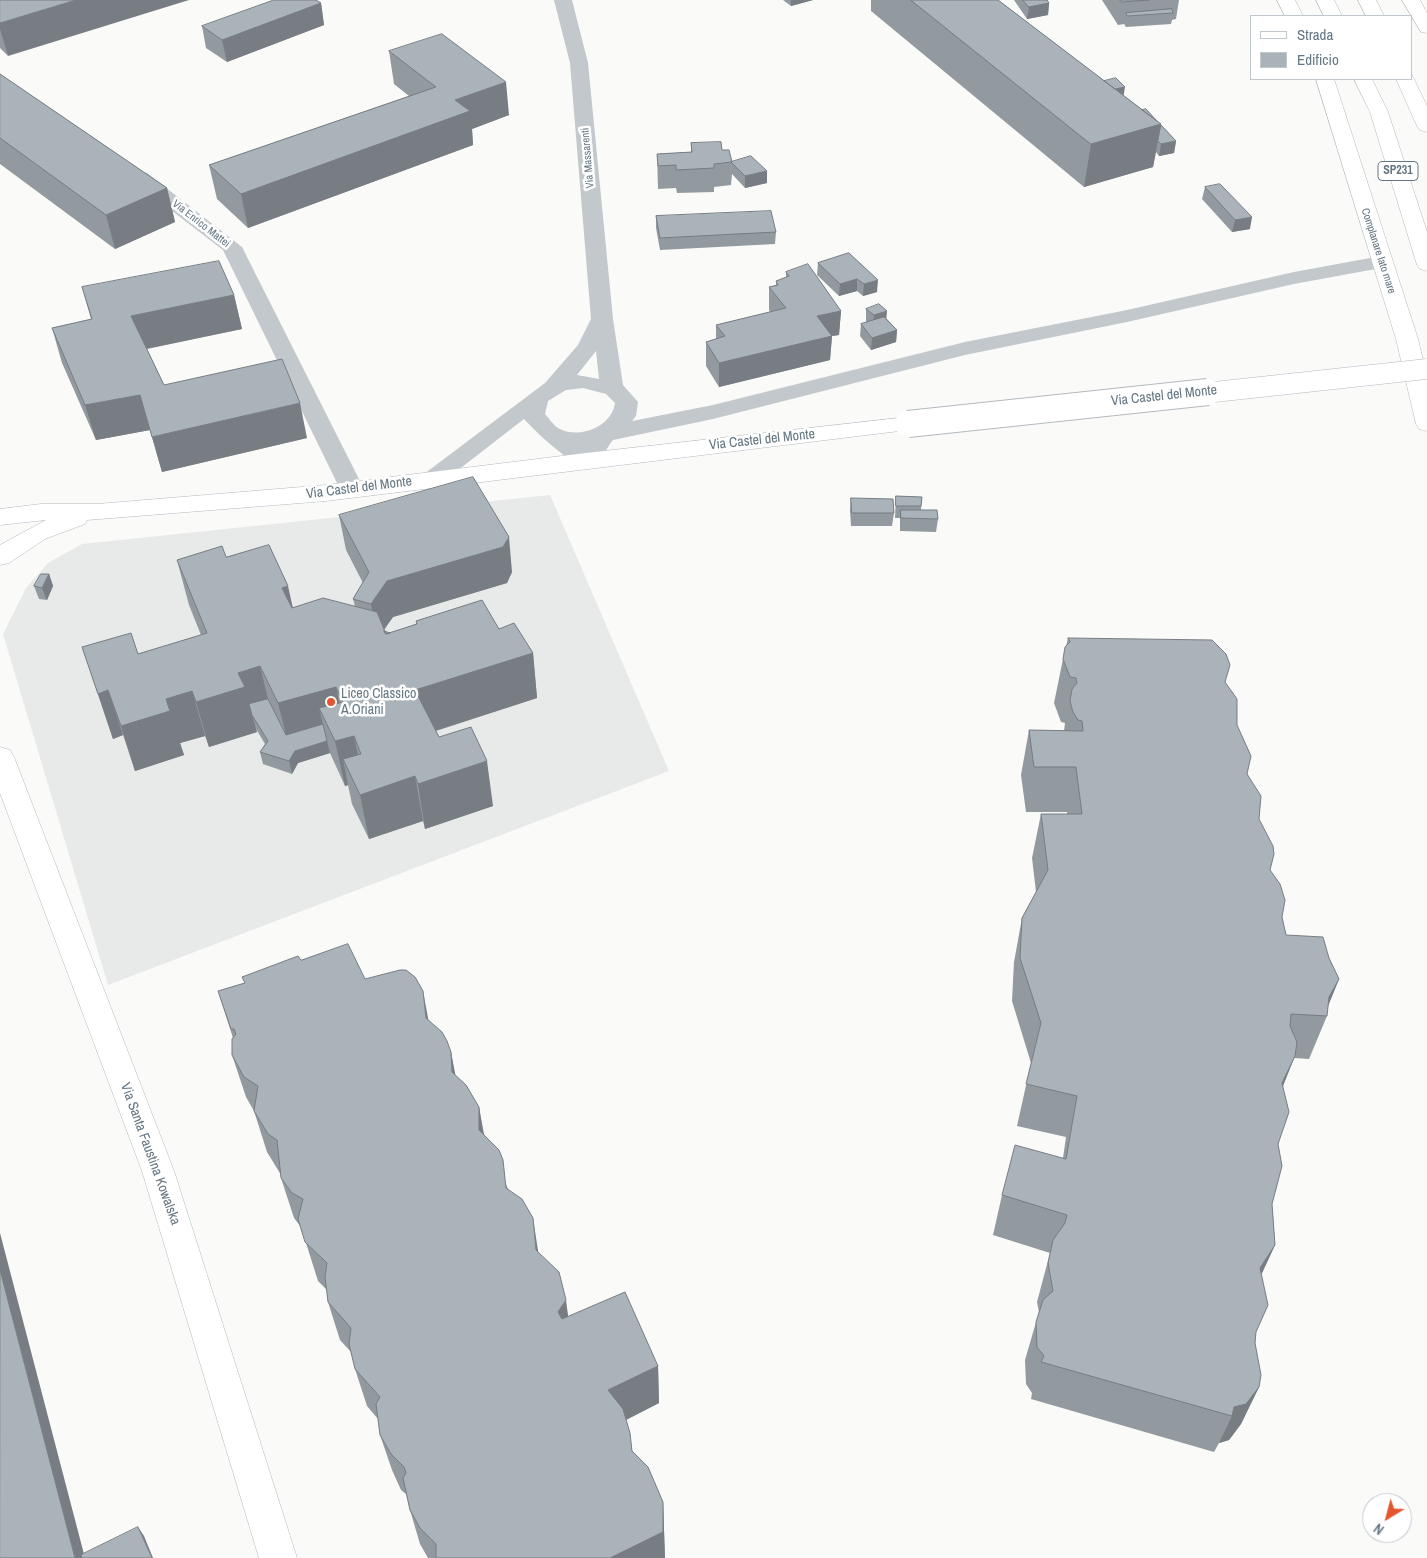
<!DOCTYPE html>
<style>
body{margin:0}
#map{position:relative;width:1427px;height:1558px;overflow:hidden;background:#fafaf8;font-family:"Archivo Narrow",sans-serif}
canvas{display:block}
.legend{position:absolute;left:1250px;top:15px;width:162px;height:65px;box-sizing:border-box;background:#fff;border:1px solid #c1c8cd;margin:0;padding:6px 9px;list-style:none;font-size:15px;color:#657683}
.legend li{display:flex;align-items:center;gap:10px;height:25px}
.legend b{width:25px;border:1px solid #c1c8cd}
.north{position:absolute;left:1362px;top:1493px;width:50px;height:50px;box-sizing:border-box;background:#fff;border:1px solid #c1c8cd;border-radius:50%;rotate:217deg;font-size:14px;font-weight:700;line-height:20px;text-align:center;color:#657683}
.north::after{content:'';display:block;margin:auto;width:18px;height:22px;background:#e4572e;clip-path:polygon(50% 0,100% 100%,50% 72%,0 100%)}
</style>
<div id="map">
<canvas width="1427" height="1558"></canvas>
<ul class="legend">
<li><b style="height:6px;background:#fff"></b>Strada</li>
<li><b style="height:14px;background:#aab3b9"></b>Edificio</li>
</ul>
<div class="north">N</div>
</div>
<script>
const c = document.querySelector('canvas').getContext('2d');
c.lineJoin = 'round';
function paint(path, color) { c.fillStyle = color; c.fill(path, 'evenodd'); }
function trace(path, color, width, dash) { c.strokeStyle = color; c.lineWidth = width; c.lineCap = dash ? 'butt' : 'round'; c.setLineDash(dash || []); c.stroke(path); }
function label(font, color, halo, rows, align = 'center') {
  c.font = font + ' "Archivo Narrow",sans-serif'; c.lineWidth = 5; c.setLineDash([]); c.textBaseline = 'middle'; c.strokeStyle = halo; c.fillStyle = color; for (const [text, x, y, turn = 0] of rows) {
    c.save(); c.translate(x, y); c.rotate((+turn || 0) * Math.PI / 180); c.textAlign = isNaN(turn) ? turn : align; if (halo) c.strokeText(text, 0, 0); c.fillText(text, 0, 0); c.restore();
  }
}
paint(new Path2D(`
 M 550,495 L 669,771 L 108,985 L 3,634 L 26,588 L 48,563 L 82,544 Z`), '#e8e9e9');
const secondary = new Path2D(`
 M 1277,0 L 1295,0 L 1303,16 L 1285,16 Z
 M 1402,0 L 1420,0 L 1427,13 L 1427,33 L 1421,32 Z
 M 1316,79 L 1334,79 L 1418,339 L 1427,377 L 1427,431 L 1419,429 L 1416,424 L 1396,339 Z
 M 908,417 L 916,419 L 919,424 L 916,429 L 326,501 L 87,520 L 85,524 L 45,539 L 9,563 L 0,565 L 0,545 L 46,520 L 0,525 L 0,509 L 41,504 L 97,504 L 326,485 L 586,453 Z
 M 0,747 L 10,750 L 14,757 L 174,1171 L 297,1558 L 259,1558 L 142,1171 L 0,793 Z`);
const highway = new Path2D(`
 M 1316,0 L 1334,0 L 1342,16 L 1324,16 Z
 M 1358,0 L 1376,0 L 1384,16 L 1366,16 Z
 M 1412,75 L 1427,106 L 1427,132 L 1420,130 L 1417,126 L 1396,79 L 1411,79 Z
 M 1354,79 L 1372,79 L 1388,112 L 1427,232 L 1427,271 L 1420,269 L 1417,265 L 1370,112 Z`);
trace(secondary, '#b3babf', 1);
trace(highway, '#b4b9bd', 1);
paint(new Path2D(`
 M 554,0 L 572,0 L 588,63 L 613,319 L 623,385 L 638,402 L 636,416 L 632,421 L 713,405 L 965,342 L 1127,310 L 1294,272 L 1381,256 L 1388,258 L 1391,262 L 1388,266 L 1381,268 L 1294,284 L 1127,322 L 965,355 L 713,419 L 613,440 C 607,447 602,459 595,465 C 580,476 534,430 524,419 L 440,484 L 432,487 L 424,484 L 420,479 L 424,474 L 545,383 L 578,345 L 591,319 L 570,63 ZM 596,351 L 599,379 L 577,375 ZM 583,388 L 606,394 L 615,403 C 612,427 578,440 558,428 C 553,425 549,418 545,414 L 548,401 L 566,390 Z
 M 140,171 L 147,173 L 242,247 L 364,489 L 360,494 L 352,497 L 344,494 L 340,489 L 223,250 L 133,181 L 130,177 L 133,173 Z`), '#c3c8cc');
paint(secondary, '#fff');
paint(highway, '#fff');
const secondaryBridgeFar1 = new Path2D(`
 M 1196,394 L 1427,369`);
const secondaryBridge = new Path2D(`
 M 908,424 L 1208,392`);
trace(secondaryBridgeFar1, '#b3babf', 21, []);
trace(secondaryBridge, '#b3babf', 28, []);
trace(secondaryBridgeFar1, '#fff', 20);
trace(secondaryBridge, '#fff', 26);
paint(new Path2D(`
 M 0,0 L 8,56 L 0,48 Z
 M 783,0 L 813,0 L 791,6 Z
 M 871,0 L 998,0 L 1161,124 L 1161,125 L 1176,141 L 1174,153 L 1159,156 L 1156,152 L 1153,167 L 1084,187 L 871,11 Z
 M 1014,0 L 1047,0 L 1049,3 L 1048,15 L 1027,19 Z
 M 1102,0 L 1179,0 L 1176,19 L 1172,20 L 1171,24 L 1126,27 L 1124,24 L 1118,25 Z
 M 321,3 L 324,25 L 227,62 L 206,48 L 202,26 Z
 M 389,51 L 509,115 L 472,129 L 473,145 L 248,228 L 217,199 L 209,165 L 409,96 L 394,84 Z
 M 0,74 L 167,188 L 175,222 L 115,249 L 0,164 Z
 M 691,143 L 722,150 L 731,161 L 767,171 L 767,183 L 745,188 L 732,174 L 731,185 L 714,187 L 714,192 L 677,193 L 676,188 L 658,189 L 657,154 L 691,152 Z
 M 1205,187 L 1250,229 L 1232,232 L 1202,199 Z
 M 656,216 L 776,232 L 775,244 L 660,250 L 656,228 Z
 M 849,253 L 877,292 L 863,296 L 857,291 L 839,296 L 817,275 L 818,263 Z
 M 786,272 L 841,311 L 839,335 L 832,336 L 830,360 L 719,387 L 706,366 L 706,342 L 716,339 L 716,325 L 770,312 L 769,310 L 769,287 L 776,285 L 776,281 L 786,278 Z
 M 82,287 L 234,295 L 242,329 L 147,349 L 164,385 L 307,438 L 162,472 L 150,430 L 96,440 L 62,363 L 52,328 L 91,319 Z
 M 866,309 L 887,319 L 897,330 L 896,342 L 871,350 L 860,336 L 861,324 L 867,322 L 866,321 Z
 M 896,496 L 922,497 L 921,510 L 938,519 L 936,532 L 900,531 L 900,518 L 895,518 Z
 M 851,498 L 894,513 L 892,526 L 851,526 L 850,510 Z
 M 339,515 L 512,572 L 507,583 L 393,617 L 384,630 L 384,631 L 390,633 L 416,624 L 416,621 L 499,629 L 533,653 L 537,698 L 436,731 L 439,737 L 493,806 L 425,829 L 423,821 L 369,839 L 352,804 L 348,785 L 345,786 L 330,753 L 298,763 L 292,774 L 263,764 L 260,752 L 265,744 L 255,727 L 257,732 L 209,747 L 205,736 L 180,743 L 184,755 L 135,771 L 123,735 L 113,739 L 82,647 L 138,654 L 201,635 L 189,605 L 177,560 L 226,557 L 293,608 L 355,606 L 353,599 L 363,583 L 346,550 Z
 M 49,574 L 53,586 L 47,600 L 39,599 L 34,586 Z
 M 1068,638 L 1225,682 L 1237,725 L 1247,774 L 1286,935 L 1329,958 L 1339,979 L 1328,1006 L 1327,1016 L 1309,1059 L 1294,1058 L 1283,1086 L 1272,1204 L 1275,1245 L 1261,1275 L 1256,1332 L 1255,1343 L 1259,1387 L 1241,1424 L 1229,1440 L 1219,1443 L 1214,1452 L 1031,1399 L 1032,1393 L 1026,1384 L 1025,1360 L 1039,1312 L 1037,1302 L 1050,1253 L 993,1235 L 1002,1195 L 1063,1158 L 1066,1137 L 1017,1126 L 1031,1063 L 1012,1001 L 1014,962 L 1022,918 L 1036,892 L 1032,858 L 1041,814 L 1067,814 L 1067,812 L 1026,812 L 1021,775 L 1029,730 L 1064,731 L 1065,723 L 1061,722 L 1054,703 L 1063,659 Z
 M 301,960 L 365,979 L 429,1021 L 451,1052 L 455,1076 L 479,1107 L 484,1134 L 508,1189 L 568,1316 L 658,1366 L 659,1403 L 626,1420 L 632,1451 L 663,1502 L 665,1558 L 428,1558 L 420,1544 L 410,1510 L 406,1494 L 401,1490 L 392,1470 L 380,1435 L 378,1419 L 367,1406 L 355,1369 L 351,1352 L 340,1340 L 328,1302 L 327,1290 L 318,1281 L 301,1227 L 294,1218 L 281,1178 L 281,1175 L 267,1152 L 254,1111 L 246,1097 L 232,1055 L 233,1038 L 218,991 L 244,983 Z`), '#929a9f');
paint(new Path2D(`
 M 76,0 L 189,0 L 8,56 L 0,29 L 0,23 Z
 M 791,0 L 813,0 L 791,6 Z
 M 321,3 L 324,25 L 227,62 L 222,40 Z
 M 1049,3 L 1048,15 L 1027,19 L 1029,7 Z
 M 506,82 L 509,115 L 472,129 L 473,145 L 248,228 L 241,194 L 455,100 Z
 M 1125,87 L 1123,99 L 1107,90 Z
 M 1161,124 L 1153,167 L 1084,187 L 1091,144 Z
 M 1176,141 L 1174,153 L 1159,156 L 1161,144 Z
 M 767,171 L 767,183 L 745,188 L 745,176 Z
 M 167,188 L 175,222 L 115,249 L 106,215 Z
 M 1252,217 L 1250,229 L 1232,232 L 1235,220 Z
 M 857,279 L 857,291 L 839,296 L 840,284 Z
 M 878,280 L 877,292 L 863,296 L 864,284 Z
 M 234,295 L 242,329 L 140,350 L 131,316 Z
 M 841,311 L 839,335 L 832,336 L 830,360 L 719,387 L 719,363 L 817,316 Z
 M 887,311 L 886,323 L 873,327 L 874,315 Z
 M 897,330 L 896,342 L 871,350 L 872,338 Z
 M 140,395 L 150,430 L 96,440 L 85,405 Z
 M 300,403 L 307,438 L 162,472 L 152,437 Z
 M 509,537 L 512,572 L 507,583 L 393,617 L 377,639 L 371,604 L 387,581 Z
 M 49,574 L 53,586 L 47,600 L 42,588 Z
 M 288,586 L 298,631 L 282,588 Z
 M 533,653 L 537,698 L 422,735 L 415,690 Z
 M 260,666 L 271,711 L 252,715 L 257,732 L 209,747 L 196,702 L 238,673 Z
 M 336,687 L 345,731 L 319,708 L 326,737 L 289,747 L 278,703 Z
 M 108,690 L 123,735 L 113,739 L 98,694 Z
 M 192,691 L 205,736 L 180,743 L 184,755 L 135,771 L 121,726 L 166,699 Z
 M 354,736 L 363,780 L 343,759 L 348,785 L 345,786 L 335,741 Z
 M 327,741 L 330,753 L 298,763 L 292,774 L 289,761 L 295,751 Z
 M 487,761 L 493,806 L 425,829 L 418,784 Z
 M 415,776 L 423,821 L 369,839 L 360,795 Z
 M 1339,979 L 1324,1016 L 1329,997 Z
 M 423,991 L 431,1034 L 426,1018 Z
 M 451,1052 L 459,1094 L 452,1072 Z
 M 1295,1056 L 1278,1098 L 1282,1083 Z
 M 479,1107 L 486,1149 L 479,1130 Z
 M 533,1218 L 539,1257 L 536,1250 Z
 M 0,1233 L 85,1558 L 75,1558 L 0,1270 Z
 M 1275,1245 L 1257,1284 L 1260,1268 Z
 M 566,1300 L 571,1338 L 558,1312 Z
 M 658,1366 L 659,1403 L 612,1427 L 608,1390 Z
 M 1259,1387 L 1241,1424 L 1229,1440 L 1219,1443 L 1232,1416 L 1234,1407 Z
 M 663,1502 L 665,1558 L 610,1558 Z
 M 138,1527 L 144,1536 L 153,1558 L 152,1558 Z`), '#777d82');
const building = new Path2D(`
 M 0,0 L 76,0 L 0,23 Z
 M 274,0 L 316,0 L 321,3 L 222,40 L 202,26 Z
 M 911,0 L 998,0 L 1161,124 L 1091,144 Z
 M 1023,0 L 1047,0 L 1049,3 L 1029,7 Z
 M 1120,0 L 1149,0 L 1122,2 Z
 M 1172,9 L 1173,13 L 1127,16 L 1126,13 Z
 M 442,34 L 506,82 L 455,100 L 470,111 L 241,194 L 209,165 L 436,87 L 389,51 Z
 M 0,74 L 167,188 L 106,215 L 0,138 Z
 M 1116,78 L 1125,87 L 1115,89 L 1104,81 Z
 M 1146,109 L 1157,121 L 1142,110 Z
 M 1161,125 L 1176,141 L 1161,144 L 1158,141 Z
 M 721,142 L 722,150 L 729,150 L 732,162 L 714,164 L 714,168 L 676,170 L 676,165 L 658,166 L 657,154 L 692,152 L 691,143 Z
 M 751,156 L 767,171 L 745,176 L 731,162 Z
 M 1220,184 L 1252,217 L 1235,220 L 1205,187 Z
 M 771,211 L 776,232 L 660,238 L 656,216 Z
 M 849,253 L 878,280 L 864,284 L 857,279 L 840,284 L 818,263 Z
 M 219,261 L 234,295 L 131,316 L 164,385 L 282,359 L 300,403 L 152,437 L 140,395 L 85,405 L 52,328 L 92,319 L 82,287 Z
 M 808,264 L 841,311 L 817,316 L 832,336 L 719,363 L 706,342 L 725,336 L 716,325 L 786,308 L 769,287 L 778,285 L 776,281 L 789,276 L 786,272 Z
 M 879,304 L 887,311 L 874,315 L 866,309 Z
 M 884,317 L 897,330 L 872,338 L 861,324 Z
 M 473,477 L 509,537 L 503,547 L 387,581 L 371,604 L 353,599 L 369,572 L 339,515 Z
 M 896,496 L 922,497 L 921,506 L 896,506 Z
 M 851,498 L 893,499 L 894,513 L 852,513 Z
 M 901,510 L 937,510 L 938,519 L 901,518 Z
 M 269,545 L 288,586 L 282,588 L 292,608 L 323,598 L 377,612 L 386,634 L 417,624 L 416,621 L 482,600 L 499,629 L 514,623 L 533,653 L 415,690 L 439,737 L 471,727 L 487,761 L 418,784 L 415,776 L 360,795 L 343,759 L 361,754 L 354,736 L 335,741 L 319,708 L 343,702 L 336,687 L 278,703 L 260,666 L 238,673 L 245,687 L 196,702 L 192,691 L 166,699 L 170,711 L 121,726 L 108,690 L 98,694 L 82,647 L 131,633 L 138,654 L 207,633 L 177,560 L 222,546 L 226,557 Z
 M 41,574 L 49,574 L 42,588 L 34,586 Z
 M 384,631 L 390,633 L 386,634 Z
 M 1068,638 L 1212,640 L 1226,654 L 1230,665 L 1225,682 L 1237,699 L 1237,725 L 1251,756 L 1247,774 L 1261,796 L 1259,819 L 1273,846 L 1274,854 L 1270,870 L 1280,884 L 1285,900 L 1282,917 L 1286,935 L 1323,937 L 1329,958 L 1339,979 L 1329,997 L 1327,1016 L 1291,1014 L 1290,1026 L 1297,1042 L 1295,1056 L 1282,1083 L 1289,1112 L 1278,1144 L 1282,1166 L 1272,1204 L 1275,1245 L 1260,1268 L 1268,1305 L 1256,1332 L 1255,1343 L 1261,1375 L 1259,1387 L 1246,1404 L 1234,1407 L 1232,1416 L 1041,1362 L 1044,1356 L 1037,1347 L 1036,1322 L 1043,1300 L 1053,1291 L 1048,1263 L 1053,1240 L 1065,1223 L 1067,1215 L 1002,1195 L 1015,1145 L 1066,1159 L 1077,1096 L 1026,1084 L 1041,1023 L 1020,958 L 1022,918 L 1048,870 L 1041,814 L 1082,814 L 1076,767 L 1034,767 L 1029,730 L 1083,731 L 1082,721 L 1078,720 L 1073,712 L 1070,701 L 1072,689 L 1077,683 L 1076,678 L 1070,677 L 1063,659 L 1065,647 L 1070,642 Z
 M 268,699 L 286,735 L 323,724 L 327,741 L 295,751 L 289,761 L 260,752 L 268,741 L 252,715 L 249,704 Z
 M 348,944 L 365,979 L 400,970 L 406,970 L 415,977 L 423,991 L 426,1018 L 442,1032 L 447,1041 L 451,1052 L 452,1072 L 466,1085 L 479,1107 L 479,1130 L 499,1150 L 503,1160 L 506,1188 L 522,1199 L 533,1218 L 536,1250 L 559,1272 L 566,1300 L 558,1312 L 562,1319 L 625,1292 L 658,1366 L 608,1390 L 623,1409 L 630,1433 L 632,1451 L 648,1467 L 663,1502 L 663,1532 L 610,1558 L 436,1558 L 436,1544 L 420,1528 L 410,1510 L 403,1478 L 406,1473 L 404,1467 L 391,1454 L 380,1435 L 376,1404 L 380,1397 L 355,1369 L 349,1344 L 351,1328 L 328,1302 L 325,1277 L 327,1263 L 305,1242 L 298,1219 L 303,1199 L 292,1193 L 281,1178 L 277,1140 L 268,1134 L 254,1111 L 258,1086 L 244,1077 L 232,1055 L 232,1039 L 236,1034 L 234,1029 L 231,1029 L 218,991 L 245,983 L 242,977 L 298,956 L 301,960 Z
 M 0,1270 L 75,1558 L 0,1558 Z
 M 138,1527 L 152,1558 L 82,1558 L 81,1555 Z`);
paint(building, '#aab3b9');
trace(building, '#777d82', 1);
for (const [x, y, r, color] of [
 [331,702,5,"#e4572e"]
]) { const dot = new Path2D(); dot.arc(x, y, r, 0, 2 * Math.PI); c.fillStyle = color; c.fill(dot); trace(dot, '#fff', 2); }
label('11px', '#657683', '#fff', [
 ["Via Massarenti",588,158,-95],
 ["Via Enrico Mattei",201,224,38],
 ["Complanare lato mare",1378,251,72]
]);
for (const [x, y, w] of [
 [1398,171,40]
]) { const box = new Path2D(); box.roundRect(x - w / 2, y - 9.5, w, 19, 4); c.fillStyle = '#fff'; c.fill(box); trace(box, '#657683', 1); }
label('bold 12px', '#657683', null, [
 ["SP231",1398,171]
]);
label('14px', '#657683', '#fff', [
 ["Via Castel del Monte",1164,396,-6],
 ["Via Castel del Monte",762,440,-6],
 ["Via Castel del Monte",359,488,-7],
 ["Via Santa Faustina Kowalska",150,1154,70]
]);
label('14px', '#657683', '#fff', [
 ["Liceo Classico",341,694],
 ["A.Oriani",341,710]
], 'left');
</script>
